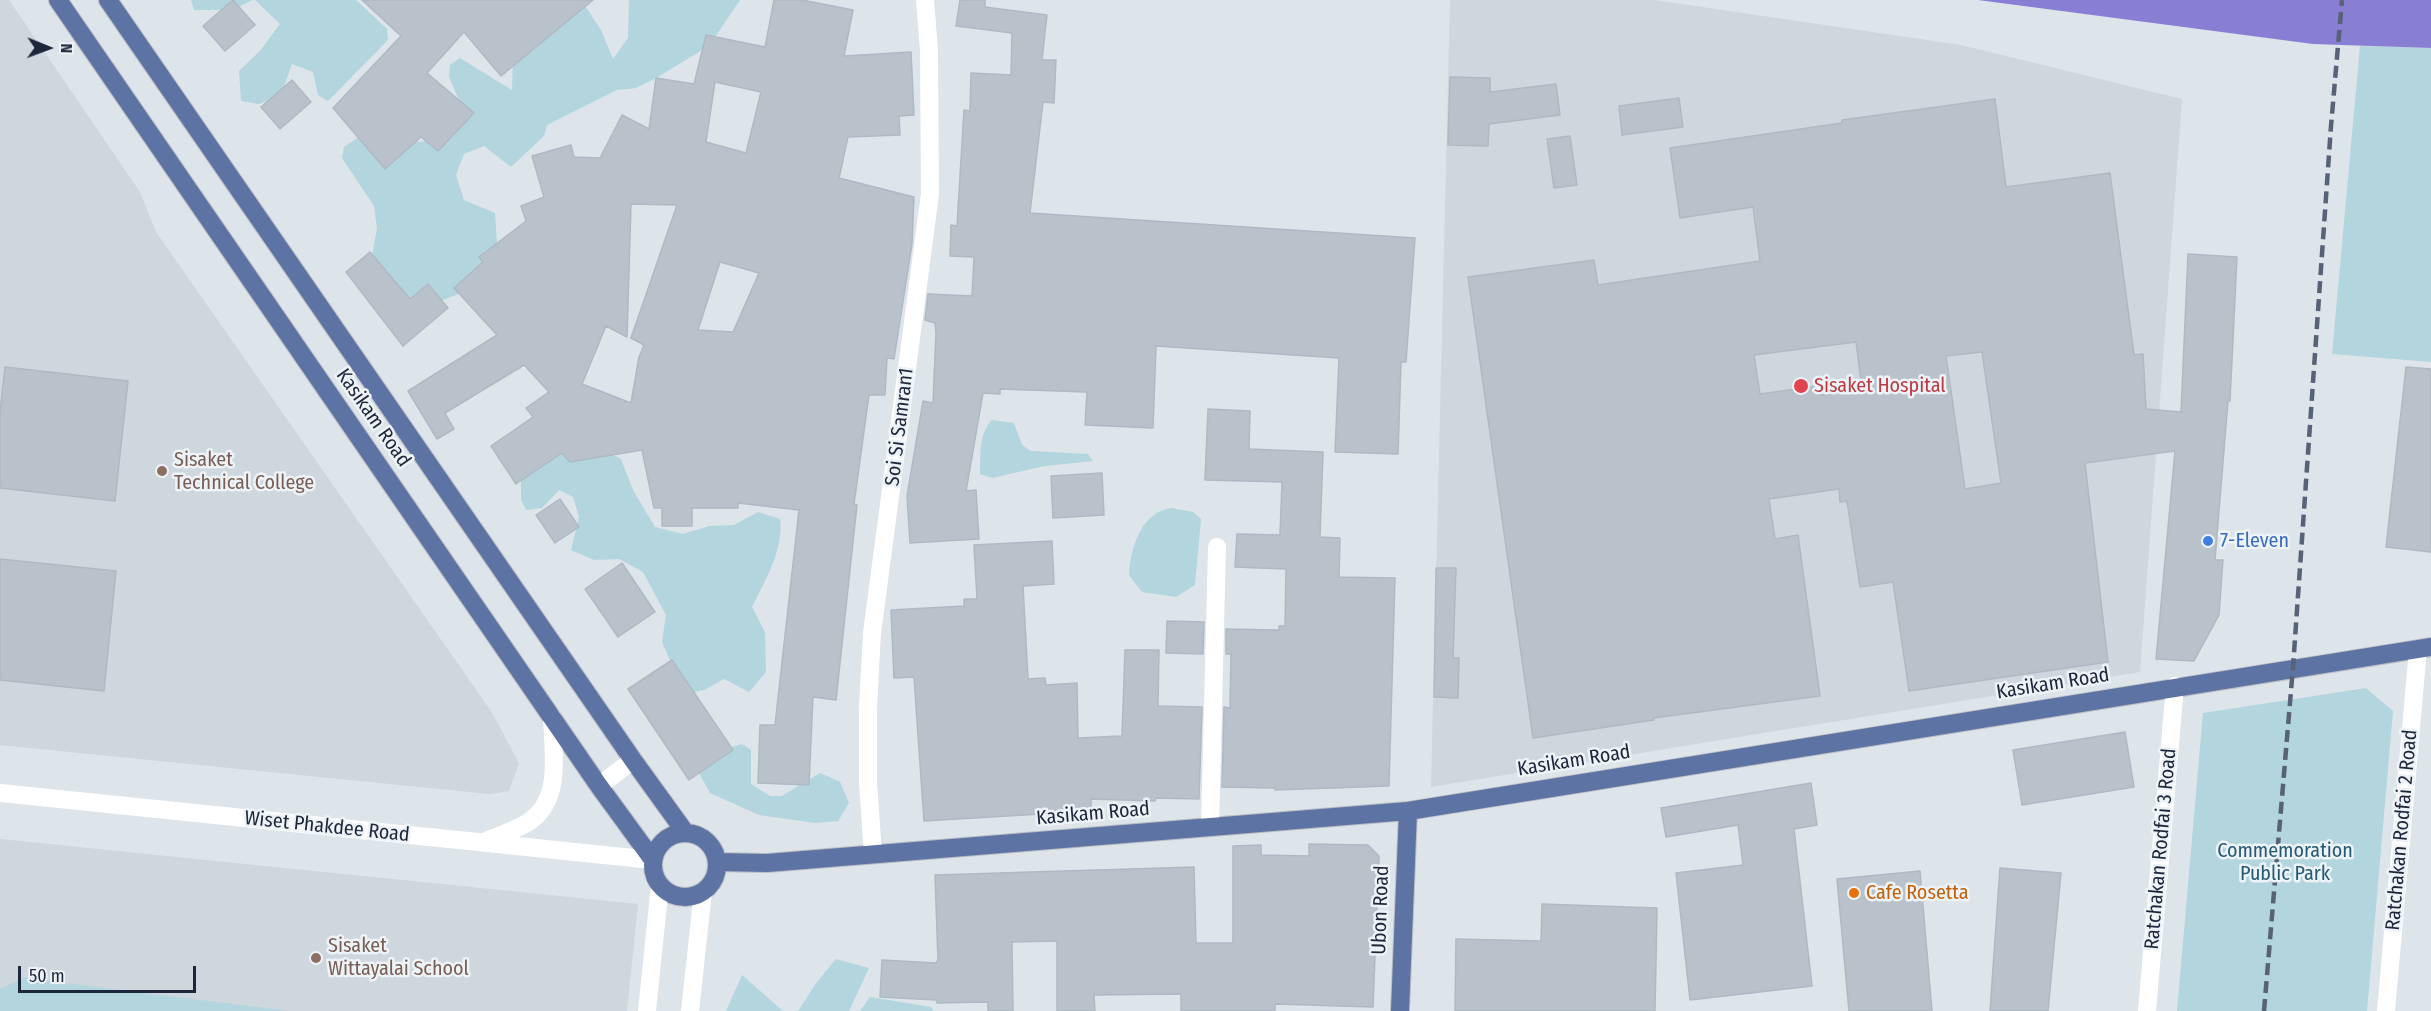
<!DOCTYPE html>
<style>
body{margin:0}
#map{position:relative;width:2431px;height:1011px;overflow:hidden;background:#dde4ea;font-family:"Fira Sans Condensed",sans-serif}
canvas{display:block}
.north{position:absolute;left:18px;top:18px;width:60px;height:60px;-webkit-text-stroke:4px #edf3f7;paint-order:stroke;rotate:91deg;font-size:16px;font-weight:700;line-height:24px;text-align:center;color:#1d273b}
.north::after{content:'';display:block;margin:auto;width:21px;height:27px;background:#1d273b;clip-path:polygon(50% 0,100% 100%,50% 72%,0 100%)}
.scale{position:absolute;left:18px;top:966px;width:178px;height:27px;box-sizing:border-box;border:3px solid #1d273b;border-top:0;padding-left:8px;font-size:18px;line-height:21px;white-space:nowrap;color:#1d273b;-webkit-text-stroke:4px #edf3f7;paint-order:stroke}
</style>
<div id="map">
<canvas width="2431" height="1011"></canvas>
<div class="north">N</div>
<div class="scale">50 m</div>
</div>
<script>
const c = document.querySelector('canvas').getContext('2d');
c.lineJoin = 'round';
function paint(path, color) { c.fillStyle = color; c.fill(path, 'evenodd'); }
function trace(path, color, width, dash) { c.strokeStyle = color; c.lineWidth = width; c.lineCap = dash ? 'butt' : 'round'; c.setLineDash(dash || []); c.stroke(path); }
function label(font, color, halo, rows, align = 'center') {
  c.font = font + ' "Fira Sans Condensed",sans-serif'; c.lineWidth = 5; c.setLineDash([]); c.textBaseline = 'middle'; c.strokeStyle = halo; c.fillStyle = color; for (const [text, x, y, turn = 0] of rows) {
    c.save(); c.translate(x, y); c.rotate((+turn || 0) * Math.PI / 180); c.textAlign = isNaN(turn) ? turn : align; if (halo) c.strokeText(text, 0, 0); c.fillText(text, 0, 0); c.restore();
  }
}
paint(new Path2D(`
 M 0,0 L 9,0 L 140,192 L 156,232 L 491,711 L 519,763 L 509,791 L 490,794 L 0,745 Z
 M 1450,0 L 1654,0 L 1961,45 L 2182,99 L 2140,672 L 1431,787 Z
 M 0,839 L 638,904 L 627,1011 L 0,1011 Z`), '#ced6de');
paint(new Path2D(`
 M 191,0 L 253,0 L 231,10 L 194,10 Z
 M 255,0 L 356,0 L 387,29 L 388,40 L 328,101 L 318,95 L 313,72 L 292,64 L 281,95 L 259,104 L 241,101 L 239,71 L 260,51 L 280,24 Z
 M 629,0 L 740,0 L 715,37 L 699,52 L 656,78 L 636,88 L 617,90 L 547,125 L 544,136 L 511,167 L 484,146 L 464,154 L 456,175 L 464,200 L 495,213 L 498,259 L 466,291 L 423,308 L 400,310 L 371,262 L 377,228 L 374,206 L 342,158 L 344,147 L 363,134 L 386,133 L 419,142 L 453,137 L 467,119 L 449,77 L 450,65 L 460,58 L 512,90 L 513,52 L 584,4 L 601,30 L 613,59 L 628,38 Z
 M 2360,46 L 2431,48 L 2431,362 L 2332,354 Z
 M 992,420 L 1014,423 L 1022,445 L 1031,451 L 1088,454 L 1093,461 L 1045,466 L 992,478 L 980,474 C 981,454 978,435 992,420 Z
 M 557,445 L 600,448 L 621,459 L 633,490 L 655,527 L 683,534 L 709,526 L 734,525 L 758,512 L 780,519 C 784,549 765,581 752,607 L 765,632 L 766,672 L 749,692 L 724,679 L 704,690 L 685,694 L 662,642 L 666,615 L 643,572 L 619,559 L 594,560 L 571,550 L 579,517 L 573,497 L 559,490 L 542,508 L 526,510 L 521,499 L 521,476 Z
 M 1171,508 L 1193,512 L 1201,519 L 1195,585 L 1176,597 L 1142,592 L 1129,575 C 1131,548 1140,513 1171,508 Z
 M 2366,688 L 2393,711 L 2367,1011 L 2177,1011 L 2203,713 Z
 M 742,744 L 751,750 L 751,784 L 770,796 L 782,796 L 820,773 L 840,782 L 849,803 L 838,821 L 815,823 L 759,815 L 710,793 L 699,773 L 710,753 Z
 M 836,959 L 869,968 L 849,1011 L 798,1011 L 817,982 Z
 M 742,975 L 783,1011 L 726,1011 Z
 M 24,978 L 289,1011 L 0,1011 L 0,989 Z
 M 870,997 L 931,1007 L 934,1011 L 860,1011 Z`), '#b3d5de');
paint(new Path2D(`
 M 1978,0 L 2431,0 L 2431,48 L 2313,44 Z`), '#887fd5');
const building = new Path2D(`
 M 233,0 L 255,25 L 225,51 L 203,26 Z
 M 362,0 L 593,0 L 501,76 L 464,32 L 427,73 L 474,113 L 438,151 L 421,137 L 385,169 L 333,108 L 401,36 Z
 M 774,0 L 802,0 L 853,10 L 844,56 L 911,52 L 914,115 L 899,116 L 900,135 L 848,137 L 839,178 L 914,197 L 912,244 L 894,359 L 887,358 L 885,395 L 869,395 L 854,504 L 857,505 L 836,700 L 813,697 L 809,785 L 758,783 L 760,725 L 775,725 L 799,510 L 738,503 L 738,508 L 692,508 L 692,526 L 662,526 L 662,508 L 654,508 L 642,450 L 570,462 L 562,453 L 516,484 L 491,446 L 533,417 L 526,408 L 549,392 L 524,365 L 445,413 L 454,429 L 437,439 L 408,391 L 497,335 L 454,288 L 483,262 L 479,257 L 526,221 L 521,206 L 544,197 L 532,156 L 571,145 L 574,157 L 600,158 L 622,115 L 649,129 L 656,78 L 694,84 L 706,35 L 765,47 ZM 715,82 L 761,92 L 746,153 L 706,142 ZM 631,204 L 677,205 L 631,338 L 644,345 L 639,357 L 631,403 L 582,384 L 606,326 L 627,337 ZM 720,262 L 759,273 L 733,332 L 698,330 Z
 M 960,0 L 985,0 L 985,7 L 1047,15 L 1042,60 L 1056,60 L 1054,103 L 1043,102 L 1030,213 L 1415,238 L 1406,362 L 1401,362 L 1398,454 L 1335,452 L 1339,358 L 1156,346 L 1153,428 L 1085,425 L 1087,392 L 1000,389 L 1000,394 L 983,393 L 966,491 L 976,490 L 979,539 L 910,543 L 907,496 L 923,401 L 933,403 L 936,333 L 935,323 L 925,320 L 928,294 L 972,296 L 974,257 L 950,256 L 951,225 L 957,226 L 964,110 L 970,111 L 971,73 L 1011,75 L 1012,33 L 956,26 Z
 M 1450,77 L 1490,78 L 1490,92 L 1556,84 L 1560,115 L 1489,124 L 1488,146 L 1448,145 Z
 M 292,80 L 311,102 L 280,129 L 261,107 Z
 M 1679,98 L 1683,127 L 1622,135 L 1619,106 Z
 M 1995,99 L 2006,187 L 2110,173 L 2134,355 L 2143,354 L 2146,409 L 2181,412 L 2188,254 L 2237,257 L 2230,401 L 2228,401 L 2215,560 L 2223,560 L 2219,615 L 2194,661 L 2156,659 L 2175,451 L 2085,463 L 2108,662 L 1909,691 L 1893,582 L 1860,587 L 1847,501 L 1840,502 L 1839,489 L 1769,499 L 1775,539 L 1798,535 L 1820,696 L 1653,718 L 1654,720 L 1533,738 L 1468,277 L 1594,260 L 1598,285 L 1760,261 L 1753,207 L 1680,218 L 1670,148 L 1842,123 L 1842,120 ZM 1856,342 L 1862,389 L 1820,395 L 1819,386 L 1760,394 L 1754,355 ZM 1982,352 L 2001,483 L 1965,489 L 1946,356 Z
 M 1570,136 L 1577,185 L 1554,188 L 1547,139 Z
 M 370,252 L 410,299 L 428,284 L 448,308 L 403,346 L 346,272 Z
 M 5,367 L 128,381 L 115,501 L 0,488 L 0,412 Z
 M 2406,367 L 2431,369 L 2431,552 L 2386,547 Z
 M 1208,409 L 1250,411 L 1249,449 L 1323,452 L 1320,537 L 1340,538 L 1339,577 L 1395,578 L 1389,786 L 1275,790 L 1275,788 L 1222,787 L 1224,707 L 1230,708 L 1231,654 L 1226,654 L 1226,629 L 1279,630 L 1279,626 L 1285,626 L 1286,569 L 1235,567 L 1237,534 L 1280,535 L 1282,482 L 1205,480 Z
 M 1102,473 L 1104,515 L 1053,518 L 1051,476 Z
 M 560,499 L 579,527 L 555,543 L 536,515 Z
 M 1052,541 L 1054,584 L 1023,586 L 1028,679 L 1045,678 L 1046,685 L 1077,683 L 1078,738 L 1122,736 L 1125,650 L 1159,650 L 1158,706 L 1202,707 L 1199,799 L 1156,798 L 1155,801 L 1091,799 L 1091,811 L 924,821 L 914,677 L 894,678 L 891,610 L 964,606 L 964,599 L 977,599 L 974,545 Z
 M 0,559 L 116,571 L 104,691 L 0,680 Z
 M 622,563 L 655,612 L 618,637 L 585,589 Z
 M 1436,568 L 1456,568 L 1453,658 L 1459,658 L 1458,698 L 1434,697 Z
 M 1167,621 L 1204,622 L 1203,654 L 1166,653 Z
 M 672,660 L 733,750 L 689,780 L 628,689 Z
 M 2125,732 L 2134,787 L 2022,805 L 2013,750 Z
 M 1811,783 L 1817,825 L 1794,829 L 1812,986 L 1690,1000 L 1676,873 L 1743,865 L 1738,825 L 1666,837 L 1661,808 Z
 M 1309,844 L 1368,845 L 1379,856 L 1373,1007 L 1275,1004 L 1275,1011 L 1181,1011 L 1181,994 L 1094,995 L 1095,1011 L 1057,1011 L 1057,941 L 1012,942 L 1013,1011 L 988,1011 L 988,1002 L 937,1003 L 937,1000 L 880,997 L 882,960 L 936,963 L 938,960 L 935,875 L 1194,867 L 1196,943 L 1233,943 L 1233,846 L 1261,845 L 1261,855 L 1309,856 Z
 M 2000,868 L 2061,873 L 2048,1011 L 1990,1011 Z
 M 1920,871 L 1932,1011 L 1849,1011 L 1837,879 Z
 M 1542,904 L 1657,908 L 1655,1011 L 1455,1011 L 1456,939 L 1541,941 Z`);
paint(building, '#b9c2cb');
trace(building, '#afb9c4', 1.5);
const major = new Path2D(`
 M 58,0 L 599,786 L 653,860
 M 108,0 L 633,760 L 685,832
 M653 865a32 32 0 1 1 64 0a32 32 0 1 1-64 0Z
 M 717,862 L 767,863 L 1408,811 L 2431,647
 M 1400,1011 L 1408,811`);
trace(major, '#bbbec4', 20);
trace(new Path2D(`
 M 599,786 L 633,760
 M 0,793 L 653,860
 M 1210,827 L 1217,547
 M 484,842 C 498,836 513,831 527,823 C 563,801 553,753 552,717
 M 873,854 L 868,783 L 868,707 L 872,633 L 930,194 L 929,51 L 925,0
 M 647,1011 L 660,885
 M 690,1011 L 703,891
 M 2147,1011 L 2175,686
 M 2386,1011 L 2418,649`), '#fff', 18);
trace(major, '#5d73a4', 18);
trace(new Path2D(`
 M 2264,1011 L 2293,667 L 2331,126 L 2342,0`), '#576277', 4.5, [12, 6]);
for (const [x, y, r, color] of [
 [1801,386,8,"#e0444e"],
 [162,471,6,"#8d6e63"],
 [2208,541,6,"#3f7fe0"],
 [1854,893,6,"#e8710a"],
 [316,958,6,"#8d6e63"]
]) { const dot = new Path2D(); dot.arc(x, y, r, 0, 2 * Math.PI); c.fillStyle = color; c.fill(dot); trace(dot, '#edf3f7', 2); }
label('20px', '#be3a42', '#edf3f7', [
 ["Sisaket Hospital",1814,386]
], 'left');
label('20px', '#1d273b', '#edf3f7', [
 ["Kasikam Road",373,418,55],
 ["Soi Si Samran1",900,427,-83],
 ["Kasikam Road",2053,684,-9],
 ["Kasikam Road",1574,761,-9],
 ["Kasikam Road",1093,814,-5],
 ["Wiset Phakdee Road",327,827,6],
 ["Ratchakan Rodfai 2 Road",2402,830,-85],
 ["Ratchakan Rodfai 3 Road",2161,849,-85],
 ["Ubon Road",1381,910,-88]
]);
label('20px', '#785e54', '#edf3f7', [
 ["Sisaket",174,460],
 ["Technical College",174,483],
 ["Sisaket",328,946],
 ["Wittayalai School",328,969]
], 'left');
label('20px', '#366cbe', '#edf3f7', [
 ["7-Eleven",2220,541]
], 'left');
label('20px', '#255a75', '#edf3f7', [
 ["Commemoration",2285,851],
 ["Public Park",2285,874]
]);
label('20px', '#c56008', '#edf3f7', [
 ["Cafe Rosetta",1866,893]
], 'left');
</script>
